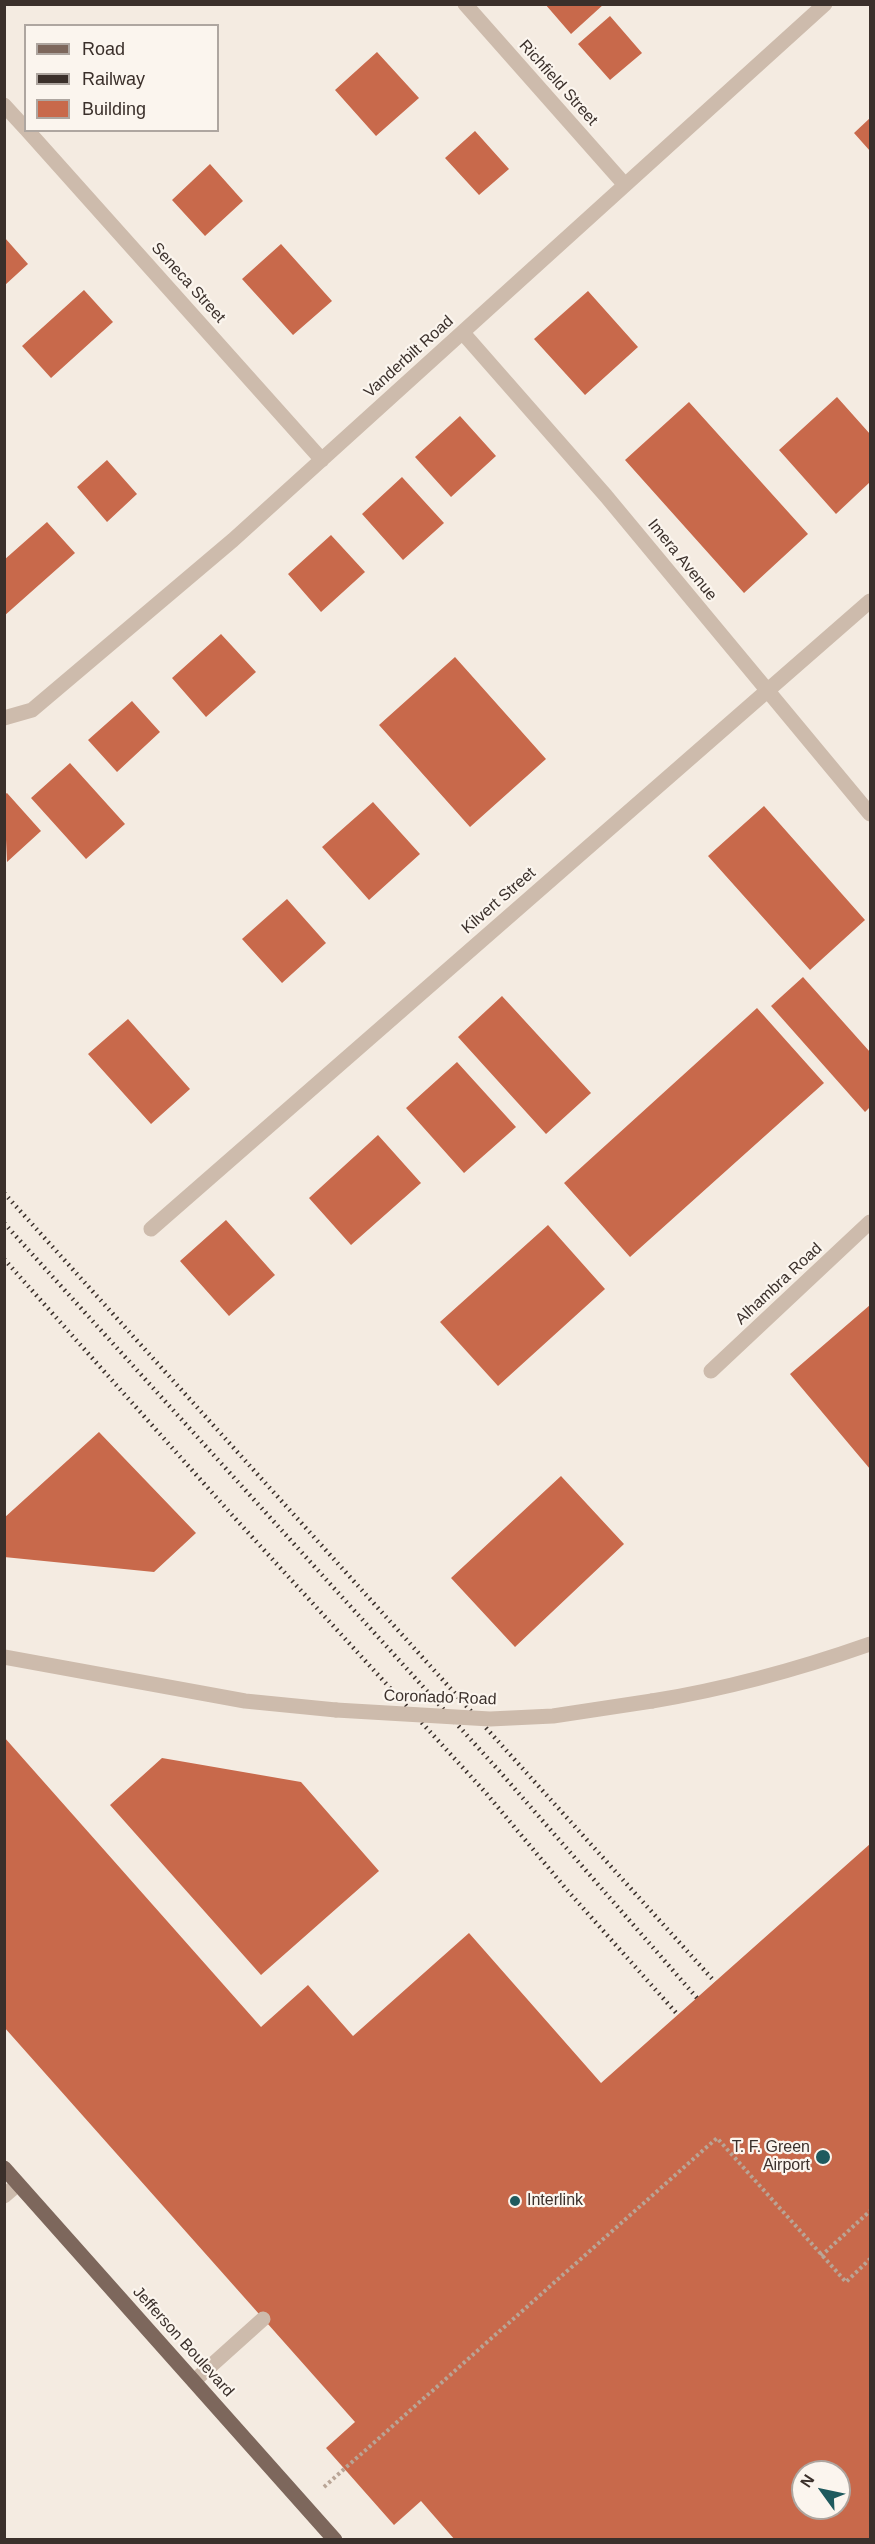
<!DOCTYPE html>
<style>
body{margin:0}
#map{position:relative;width:875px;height:2544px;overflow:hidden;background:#f4ebe1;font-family:Helvetica,sans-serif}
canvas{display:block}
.frame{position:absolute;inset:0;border:6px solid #3b302b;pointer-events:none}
.legend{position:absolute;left:24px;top:24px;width:195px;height:108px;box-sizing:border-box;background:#fbf5ee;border:2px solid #aea6a0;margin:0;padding:8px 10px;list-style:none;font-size:18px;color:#3b302b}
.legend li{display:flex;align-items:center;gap:12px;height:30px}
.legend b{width:30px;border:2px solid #aea6a0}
.north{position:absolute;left:791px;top:2460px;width:60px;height:60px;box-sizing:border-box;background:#fbf5ee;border:2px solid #aea6a0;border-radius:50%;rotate:303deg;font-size:16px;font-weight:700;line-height:24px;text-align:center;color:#3b302b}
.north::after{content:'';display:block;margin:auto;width:21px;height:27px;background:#1f5a5e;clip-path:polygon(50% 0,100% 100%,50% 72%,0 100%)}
</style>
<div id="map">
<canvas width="875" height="2544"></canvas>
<div class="frame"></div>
<ul class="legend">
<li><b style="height:8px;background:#7d675c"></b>Road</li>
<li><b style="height:8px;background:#3b302b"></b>Railway</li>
<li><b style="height:16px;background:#c8694b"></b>Building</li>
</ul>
<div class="north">N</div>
</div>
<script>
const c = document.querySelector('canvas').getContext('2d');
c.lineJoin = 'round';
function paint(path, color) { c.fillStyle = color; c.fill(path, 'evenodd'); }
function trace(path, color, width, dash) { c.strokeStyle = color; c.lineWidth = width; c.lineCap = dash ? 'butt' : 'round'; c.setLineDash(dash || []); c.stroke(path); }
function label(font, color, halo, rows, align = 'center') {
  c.font = font + ' Helvetica,sans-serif'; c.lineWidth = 4.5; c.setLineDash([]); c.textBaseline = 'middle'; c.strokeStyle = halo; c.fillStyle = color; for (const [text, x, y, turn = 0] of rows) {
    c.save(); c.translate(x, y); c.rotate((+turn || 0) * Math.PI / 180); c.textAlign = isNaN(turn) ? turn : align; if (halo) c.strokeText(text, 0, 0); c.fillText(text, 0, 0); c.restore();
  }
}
paint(new Path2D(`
 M 545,4 L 604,4 L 571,34 Z
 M 610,16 L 642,53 L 610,80 L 578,44 Z
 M 377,52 L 419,98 L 376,136 L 335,90 Z
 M 870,118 L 870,151 L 854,133 Z
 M 475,131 L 509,169 L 479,195 L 445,158 Z
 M 210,164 L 243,201 L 205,236 L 172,200 Z
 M 5,238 L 28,264 L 5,285 Z
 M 281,244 L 332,301 L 293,335 L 242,279 Z
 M 84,290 L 113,322 L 51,378 L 22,346 Z
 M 588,291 L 638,347 L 585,395 L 534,339 Z
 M 837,397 L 870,434 L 870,482 L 836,514 L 779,450 Z
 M 689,402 L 808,534 L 744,593 L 625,460 Z
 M 460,416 L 496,456 L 451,497 L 415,457 Z
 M 107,460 L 137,494 L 107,522 L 77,487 Z
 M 402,477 L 444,523 L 403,560 L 362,514 Z
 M 47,522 L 75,553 L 4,616 L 4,560 Z
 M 331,535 L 365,572 L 321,612 L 288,574 Z
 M 221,634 L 256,672 L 206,717 L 172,678 Z
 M 455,657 L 546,759 L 470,827 L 379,725 Z
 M 132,701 L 160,732 L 117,772 L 88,740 Z
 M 70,763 L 125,824 L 86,859 L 31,798 Z
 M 7,793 L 41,831 L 7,862 L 4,795 Z
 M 373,802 L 420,854 L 369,900 L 322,847 Z
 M 764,806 L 865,920 L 810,970 L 708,856 Z
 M 287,899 L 326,943 L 282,983 L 242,939 Z
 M 803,977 L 870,1052 L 870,1107 L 865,1112 L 771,1006 Z
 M 502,996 L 591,1093 L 546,1134 L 458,1037 Z
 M 757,1008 L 824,1083 L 630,1257 L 564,1183 Z
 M 128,1019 L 190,1089 L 151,1124 L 88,1054 Z
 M 457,1062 L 516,1127 L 464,1173 L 406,1108 Z
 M 378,1135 L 421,1183 L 351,1245 L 309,1198 Z
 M 226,1220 L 275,1275 L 229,1316 L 180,1261 Z
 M 548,1225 L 605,1289 L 498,1386 L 440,1322 Z
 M 870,1305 L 870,1469 L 790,1374 Z
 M 99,1432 L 196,1533 L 154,1572 L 4,1557 L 4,1518 Z
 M 561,1476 L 624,1544 L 515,1647 L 451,1578 Z
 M 4,1737 L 261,2027 L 308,1985 L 353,2036 L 469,1933 L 601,2083 L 870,1844 L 870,2540 L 455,2540 L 421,2501 L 394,2525 L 326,2448 L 355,2422 L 4,2027 ZM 803,2472 L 839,2472 L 839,2508 L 803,2508 Z
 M 162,1758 L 301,1782 L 379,1871 L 261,1975 L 110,1805 Z`), '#c8694b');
trace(new Path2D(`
 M 821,2256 L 870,2211
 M 324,2487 L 717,2138 L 846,2282 L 870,2259`), '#b9a596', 4, [3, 3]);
trace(new Path2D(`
 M 465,4 L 625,185
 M 4,105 L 26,129
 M 27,130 L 322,460
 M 463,333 L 606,496 L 870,814
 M 4,718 L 32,710 L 233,540 L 825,4
 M 151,1229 L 870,601
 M 711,1371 L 870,1222
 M 4,1657 L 245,1701 L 336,1710
 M 652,1701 C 726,1689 799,1669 870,1644
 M 4,2196 L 18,2184
 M 194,2381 L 263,2319`), '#cdbbac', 15);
trace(new Path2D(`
 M 4,2168 L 335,2540`), '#7d675c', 15);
trace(new Path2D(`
 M 4,1193 L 715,1982
 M 4,1223 L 501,1773 L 697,1998
 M 4,1259 L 232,1515 L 486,1793 L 567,1890 L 678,2015`), '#3b302b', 4.5, [1.5, 4.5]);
trace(new Path2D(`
 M 336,1710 L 490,1719 L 553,1716 L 652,1701`), '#cdbbac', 15);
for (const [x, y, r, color] of [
 [823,2157,8,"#1f5a5e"],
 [515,2201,6,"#1f5a5e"]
]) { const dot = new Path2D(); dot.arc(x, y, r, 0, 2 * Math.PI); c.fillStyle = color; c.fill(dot); trace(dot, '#fbf5ee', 2); }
label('16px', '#3b302b', '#fbf5ee', [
 ["Richfield Street",558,83,48],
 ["Seneca Street",188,283,48],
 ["Vanderbilt Road",409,357,-42],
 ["Imera Avenue",682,560,51],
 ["Kilvert Street",499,901,-41],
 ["Alhambra Road",779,1284,-43],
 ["Coronado Road",440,1698,2],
 ["Jefferson Boulevard",183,2342,48]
]);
label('16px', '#3b302b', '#fbf5ee', [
 ["T. F. Green",810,2148],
 ["Airport",810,2166],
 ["Interlink",527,2201,"left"]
], 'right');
</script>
